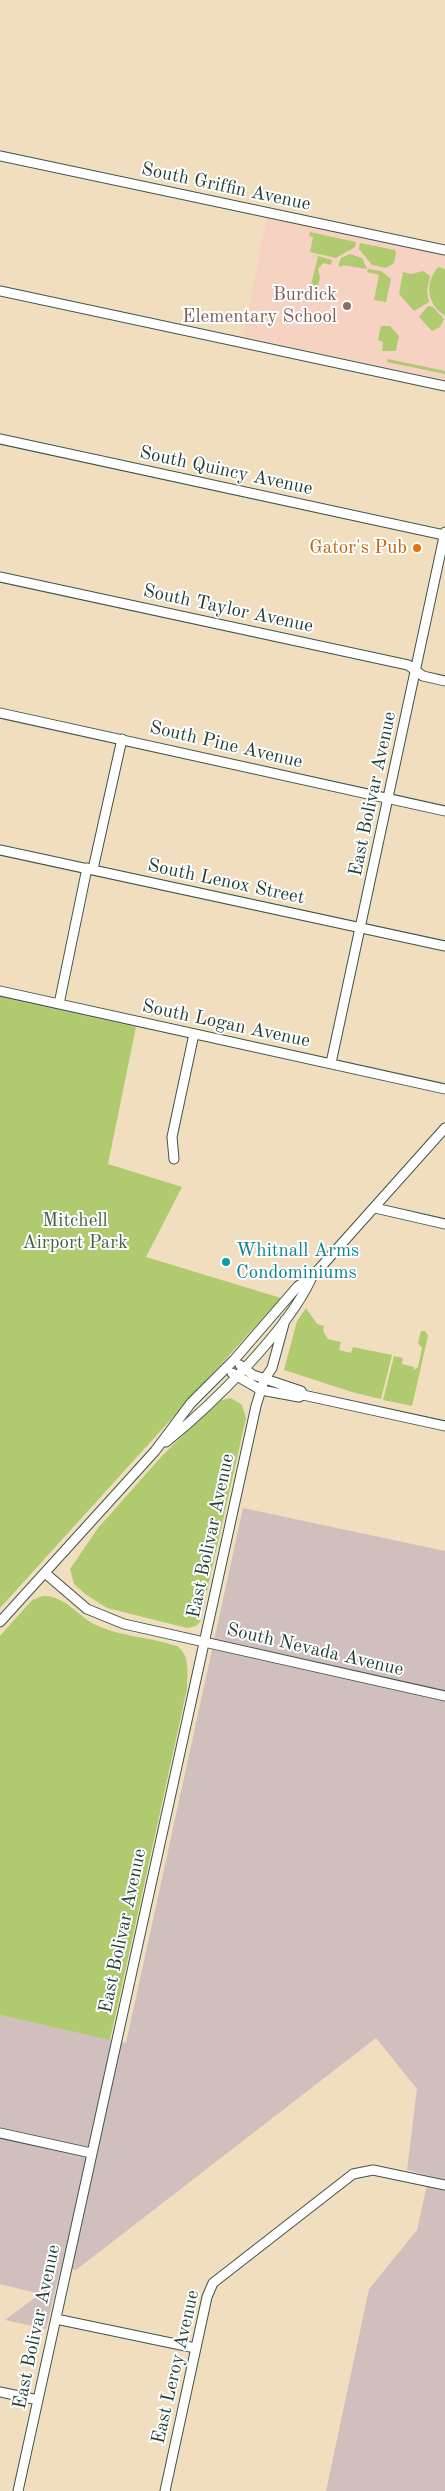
<!DOCTYPE html>
<style>
body{margin:0}
canvas{display:block;background:#f1debe}
</style>
<canvas width="445" height="2491"></canvas>
<script>
const c = document.querySelector('canvas').getContext('2d');
c.lineJoin = 'round';
function paint(path, color) { c.fillStyle = color; c.fill(path, 'evenodd'); }
function trace(path, color, width, dash) { c.strokeStyle = color; c.lineWidth = width; c.lineCap = dash ? 'butt' : 'round'; c.setLineDash(dash || []); c.stroke(path); }
function label(font, color, halo, rows, align = 'center') {
  c.font = font + ' "Old Standard TT",serif'; c.lineWidth = 4; c.setLineDash([]); c.textBaseline = 'middle'; c.strokeStyle = halo; c.fillStyle = color; for (const [text, x, y, turn = 0] of rows) {
    c.save(); c.translate(x, y); c.rotate((+turn || 0) * Math.PI / 180); c.textAlign = isNaN(turn) ? turn : align; if (halo) c.strokeText(text, 0, 0); c.fillText(text, 0, 0); c.restore();
  }
}
paint(new Path2D(`
 M 267,217 L 445,255 L 445,380 L 243,336 Z`), '#f5d2c2');
paint(new Path2D(`
 M 243,1508 L 445,1551 L 445,2491 L 326,2491 L 369,2289 L 417,2230 L 429,2176 L 407,2170 L 417,2089 L 376,2038 L 76,2270 L 61,2267 L 46,2329 L 5,2320 L 40,2294 L 0,2284 L 0,2015 L 126,2043 Z`), '#d1bfbd');
paint(new Path2D(`
 M 310,232 L 356,242 L 355,247 L 336,258 L 310,252 L 313,237 L 309,236 Z
 M 360,243 L 395,250 L 396,254 L 394,263 L 386,268 L 372,265 L 359,249 Z
 M 350,254 L 362,258 L 367,269 L 343,265 L 342,267 L 338,266 L 341,258 Z
 M 318,256 L 332,260 L 331,265 L 323,263 L 318,269 L 320,277 L 317,291 L 314,292 L 311,285 Z
 M 438,267 L 445,269 L 445,316 C 427,303 424,285 438,267 Z
 M 368,269 L 381,271 L 391,279 L 386,302 L 374,300 L 379,275 L 367,272 Z
 M 423,271 L 430,276 L 427,291 L 429,302 L 414,311 L 399,294 L 403,272 L 411,274 Z
 M 428,306 L 433,307 L 444,319 L 440,327 L 432,331 L 419,317 Z
 M 381,326 L 390,326 L 399,336 L 396,351 L 382,351 L 383,342 L 378,340 Z
 M 388,359 L 445,371 L 445,374 L 387,362 Z
 M 0,997 L 136,1027 L 108,1164 L 182,1187 L 146,1257 L 281,1298 L 0,1608 Z
 M 306,1308 L 317,1324 L 324,1326 L 323,1331 L 328,1339 L 341,1342 L 339,1350 L 351,1353 L 353,1347 L 392,1355 L 381,1399 L 355,1393 L 284,1370 L 297,1321 Z
 M 421,1331 L 425,1331 L 428,1336 L 412,1406 L 383,1400 L 394,1356 L 403,1358 L 402,1364 L 414,1367 L 414,1370 L 418,1367 L 422,1348 L 418,1343 Z
 M 231,1398 L 242,1405 L 246,1418 L 200,1622 L 196,1626 L 187,1628 L 107,1608 L 85,1594 L 74,1584 L 70,1569 L 98,1528 L 161,1457 L 217,1401 Z
 M 43,1596 C 64,1595 77,1615 94,1624 C 120,1637 150,1637 177,1646 C 191,1656 187,1674 187,1689 L 110,2040 L 0,2015 L 0,1636 L 32,1600 Z`), '#b0ca70');
const minor = new Path2D(`
 M 0,156 L 445,250
 M 0,291 L 445,386
 M 0,439 L 444,535
 M 0,577 L 408,665 L 423,676 L 445,681
 M 0,713 L 445,811
 M 0,850 L 445,946
 M 93,869 L 122,739
 M 0,991 L 445,1089
 M 59,1004 L 87,868
 M 331,1063 L 445,532
 M 174,1159 L 172,1137 L 194,1034
 M 375,1208 L 445,1224
 M 240,1365 L 253,1375 L 301,1391 L 303,1395
 M 232,1373 L 261,1390 L 299,1397 L 303,1395 L 445,1426
 M 166,1442 C 212,1405 287,1331 311,1279
 M 45,1573 L 87,1609 L 124,1624 L 445,1696
 M 0,1622 L 155,1451 L 191,1403 L 234,1360 L 298,1286 L 311,1278 L 445,1128
 M 0,2133 L 91,2153
 M 56,2319 L 195,2348
 M 0,2392 L 38,2400
 M 18,2491 L 256,1406 L 264,1380 L 272,1368 L 285,1320
 M 165,2491 L 207,2297 L 213,2283 L 353,2174 L 373,2170 L 445,2185`);
trace(minor, '#3e5549', 11);
trace(minor, '#fff', 9);
for (const [x, y, r, color] of [
 [347,306,5,"#8d6e63"],
 [417,548,5,"#e8710a"],
 [226,1262,5,"#0f9aa8"]
]) { const dot = new Path2D(); dot.arc(x, y, r, 0, 2 * Math.PI); c.fillStyle = color; c.fill(dot); trace(dot, '#fff', 2); }
label('19px', '#1f3d34', '#fff', [
 ["South Griffin Avenue",226,187,12],
 ["South Quincy Avenue",226,471,12],
 ["South Taylor Avenue",228,609,12],
 ["South Pine Avenue",226,745,13],
 ["East Bolivar Avenue",373,794,-78],
 ["South Lenox Street",226,882,12],
 ["South Logan Avenue",226,1024,12],
 ["East Bolivar Avenue",211,1536,-78],
 ["South Nevada Avenue",315,1650,13],
 ["East Bolivar Avenue",123,1931,-78],
 ["East Bolivar Avenue",37,2327,-78],
 ["East Leroy Avenue",176,2367,-77]
]);
label('19px', '#785e54', '#fff', [
 ["Burdick",337,295],
 ["Elementary School",337,317]
], 'right');
label('19px', '#c56008', '#fff', [
 ["Gator's Pub",407,548]
], 'right');
label('19px', '#436043', '#fff', [
 ["Mitchell",75,1221],
 ["Airport Park",75,1243]
]);
label('19px', '#0d838f', '#fff', [
 ["Whitnall Arms",236,1251],
 ["Condominiums",236,1273]
], 'left');
</script>
